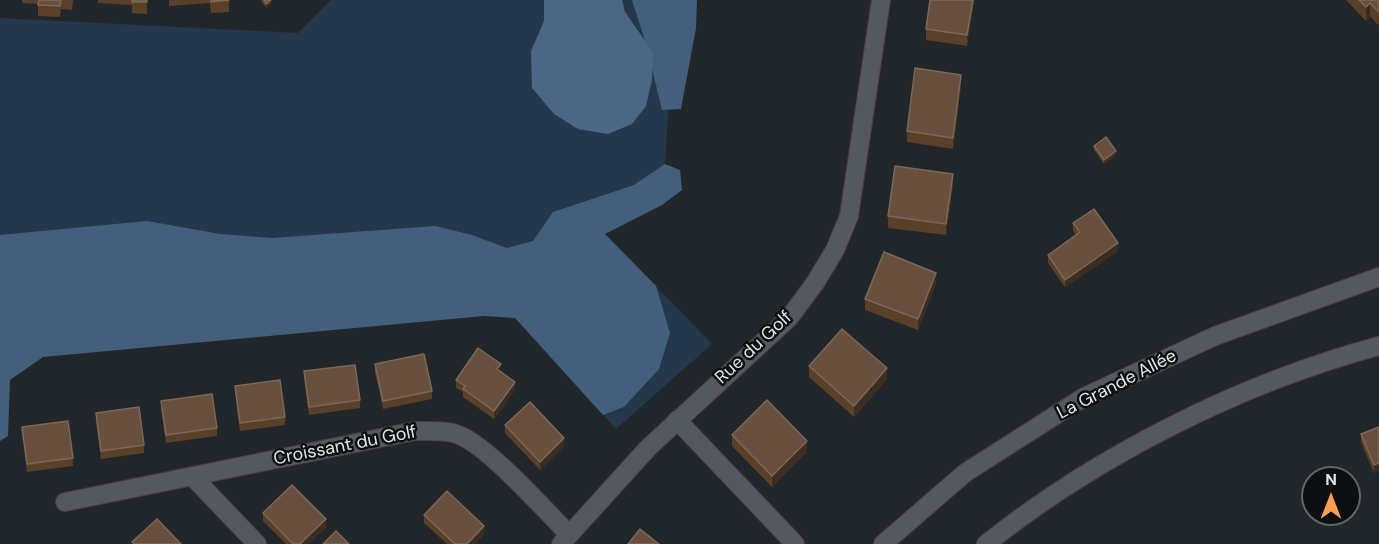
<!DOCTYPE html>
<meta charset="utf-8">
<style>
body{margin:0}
#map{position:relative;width:1379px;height:544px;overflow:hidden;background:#21262b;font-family:"DM Sans",sans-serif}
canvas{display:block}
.north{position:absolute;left:1301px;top:466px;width:60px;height:60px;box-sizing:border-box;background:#0c0f11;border:2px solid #616567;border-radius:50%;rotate:0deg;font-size:16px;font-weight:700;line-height:24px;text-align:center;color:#e1e5e8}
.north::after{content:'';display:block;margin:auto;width:21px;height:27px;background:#fc9e52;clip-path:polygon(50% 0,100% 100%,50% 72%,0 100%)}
</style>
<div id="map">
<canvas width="1379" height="544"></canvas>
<div class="north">N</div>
</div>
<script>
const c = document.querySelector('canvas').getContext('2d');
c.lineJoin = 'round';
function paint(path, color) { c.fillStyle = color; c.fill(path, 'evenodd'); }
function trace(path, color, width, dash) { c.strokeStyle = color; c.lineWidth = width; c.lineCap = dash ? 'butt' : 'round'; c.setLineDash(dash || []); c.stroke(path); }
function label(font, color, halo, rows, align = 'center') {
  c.font = font + ' "DM Sans",sans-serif'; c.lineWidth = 5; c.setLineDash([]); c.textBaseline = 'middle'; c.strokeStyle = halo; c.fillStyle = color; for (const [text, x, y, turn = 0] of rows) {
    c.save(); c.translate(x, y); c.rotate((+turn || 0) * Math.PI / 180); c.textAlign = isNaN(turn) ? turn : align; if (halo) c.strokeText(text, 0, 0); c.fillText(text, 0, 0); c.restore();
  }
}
paint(new Path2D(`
 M 331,0 L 676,0 L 662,205 L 605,234 L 712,344 L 616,429 L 480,279 L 0,332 L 0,18 L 298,33 Z`), '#25374b');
paint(new Path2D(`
 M 632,0 L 697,0 L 696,28 L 681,109 L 662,110 L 646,44 Z
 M 665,164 L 680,170 L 682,190 L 662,205 L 605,234 L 656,286 L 670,333 L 659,369 L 624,407 L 603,415 L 515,318 L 484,316 L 43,357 L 10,380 L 8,436 L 0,441 L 0,235 L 147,221 L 220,234 L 272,238 L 435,226 L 472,235 L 507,248 L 533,241 L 553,212 L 634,185 Z`), '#445f7c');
paint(new Path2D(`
 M 544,0 L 622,0 L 625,12 L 653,52 L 652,80 L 646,106 L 632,124 L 608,134 L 578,129 L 554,114 L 532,88 L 531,51 L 544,21 Z`), '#4c6785');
const minor = new Path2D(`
 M 677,420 L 795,544
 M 192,476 L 257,544
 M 65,502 L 415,431 C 428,431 441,430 453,433 C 484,440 544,510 569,534
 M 561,544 L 648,448 L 789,318 L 815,283 L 835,250 L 849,216 L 881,0
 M 883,544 L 965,473 L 1084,397 L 1215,336 L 1379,277
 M 986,544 C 1098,455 1241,383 1379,346`);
trace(minor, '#3e4247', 20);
trace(minor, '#54595f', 18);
paint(new Path2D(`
 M 22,0 L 73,0 L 72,10 L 61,9 L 60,17 L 38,16 L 38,4 L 22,3 Z
 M 98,0 L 147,0 L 147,14 L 132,13 L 132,5 L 98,3 Z
 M 169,0 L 229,0 L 229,12 L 211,13 L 210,3 L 169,6 Z
 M 261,0 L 271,0 L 271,4 L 266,8 Z
 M 930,0 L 974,0 L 967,46 L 926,40 L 926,29 Z
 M 1346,0 L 1379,0 L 1379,26 L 1370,16 L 1366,21 Z
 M 961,86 L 953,149 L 907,142 L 907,131 Z
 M 1094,146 L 1116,155 L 1104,164 L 1094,150 Z
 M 953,185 L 946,235 L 888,228 L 888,216 Z
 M 1073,223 L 1118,251 L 1065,287 L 1048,263 L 1048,255 L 1076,235 L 1073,231 Z
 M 936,284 L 918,330 L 865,310 L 865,299 Z
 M 375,364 L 432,391 L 432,399 L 383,409 L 375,372 Z
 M 809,366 L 887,379 L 854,417 L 809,377 Z
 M 304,371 L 360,400 L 360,408 L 309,415 L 304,379 Z
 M 501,372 L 515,390 L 494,419 L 463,397 L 463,392 L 456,388 L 456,380 Z
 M 235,386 L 285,417 L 285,425 L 240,431 L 235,394 Z
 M 161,401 L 217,428 L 217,436 L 166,443 L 161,408 Z
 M 96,413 L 144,445 L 144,453 L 101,459 L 96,421 Z
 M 505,425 L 564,446 L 540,470 L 505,433 Z
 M 22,427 L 73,458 L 73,466 L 27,472 L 22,435 Z
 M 1379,427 L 1379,471 L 1374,473 L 1361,442 L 1361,434 Z
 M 732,435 L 807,452 L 772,487 L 732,446 Z
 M 263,513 L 326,527 L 308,544 L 286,544 L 263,521 Z
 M 424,515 L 484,534 L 475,544 L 447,544 L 424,523 Z`), '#5a3f29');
paint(new Path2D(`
 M 271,0 L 271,4 L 266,8 L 266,4 Z
 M 973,0 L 974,0 L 967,46 L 967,35 Z
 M 1370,3 L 1370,16 L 1366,21 L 1366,7 Z
 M 961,75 L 961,86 L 953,149 L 953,138 Z
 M 1116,151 L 1116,155 L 1104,164 L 1104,160 Z
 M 953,174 L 953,185 L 946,235 L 946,224 Z
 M 1118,243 L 1118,251 L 1065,287 L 1065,280 Z
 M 936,273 L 936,284 L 918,330 L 918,319 Z
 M 887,368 L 887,379 L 854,417 L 854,406 Z
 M 515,382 L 515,390 L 494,419 L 494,411 Z
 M 564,438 L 564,446 L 540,470 L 540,462 Z
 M 807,441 L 807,452 L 772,487 L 772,476 Z
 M 1379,463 L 1379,471 L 1374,473 L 1374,465 Z
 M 326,519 L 326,527 L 308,544 L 300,544 Z
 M 484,526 L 484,534 L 475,544 L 467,544 Z`), '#3d2d21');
const building = new Path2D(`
 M 39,0 L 61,0 L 60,6 L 38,5 Z
 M 132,0 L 147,0 L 147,2 L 132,2 Z
 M 211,0 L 229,0 L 211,2 Z
 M 264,0 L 271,0 L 266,4 Z
 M 930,0 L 973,0 L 967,35 L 926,29 Z
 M 1359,0 L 1379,0 L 1379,12 L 1370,3 L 1366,7 Z
 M 915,68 L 961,75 L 953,138 L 907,131 Z
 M 1106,137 L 1116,151 L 1104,160 L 1094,146 Z
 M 895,166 L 953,174 L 946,224 L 888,216 Z
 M 1094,209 L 1118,243 L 1065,280 L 1048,255 L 1080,232 L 1073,223 Z
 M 884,252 L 936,273 L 918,319 L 865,299 Z
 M 842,329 L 887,368 L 854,406 L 809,366 Z
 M 478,348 L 501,364 L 497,369 L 515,382 L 494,411 L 463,389 L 465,386 L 456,380 Z
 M 424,354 L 432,391 L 383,401 L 375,364 Z
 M 355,365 L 360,400 L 309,407 L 304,371 Z
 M 280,380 L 285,417 L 240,423 L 235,386 Z
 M 212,394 L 217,428 L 166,435 L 161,401 Z
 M 767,400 L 807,441 L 772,476 L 732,435 Z
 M 530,402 L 564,438 L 540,462 L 505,425 Z
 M 139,407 L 144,445 L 101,451 L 96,413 Z
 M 68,421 L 73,458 L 27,464 L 22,427 Z
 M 1379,427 L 1379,463 L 1374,465 L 1361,434 Z
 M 292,485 L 326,519 L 300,544 L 293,544 L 263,513 Z
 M 447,491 L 484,526 L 467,544 L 455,544 L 424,515 Z
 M 157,519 L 181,544 L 134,544 L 132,542 Z
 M 640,529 L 659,544 L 628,544 Z
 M 336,531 L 349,544 L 323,544 Z`);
paint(building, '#69503e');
trace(building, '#7c6858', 1.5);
label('18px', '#e1e5e8', '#0c0f11', [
 ["Rue du Golf",754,348,-43],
 ["La Grande Allée",1117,385,-27],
 ["Croissant du Golf",345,446,-11]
]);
</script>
